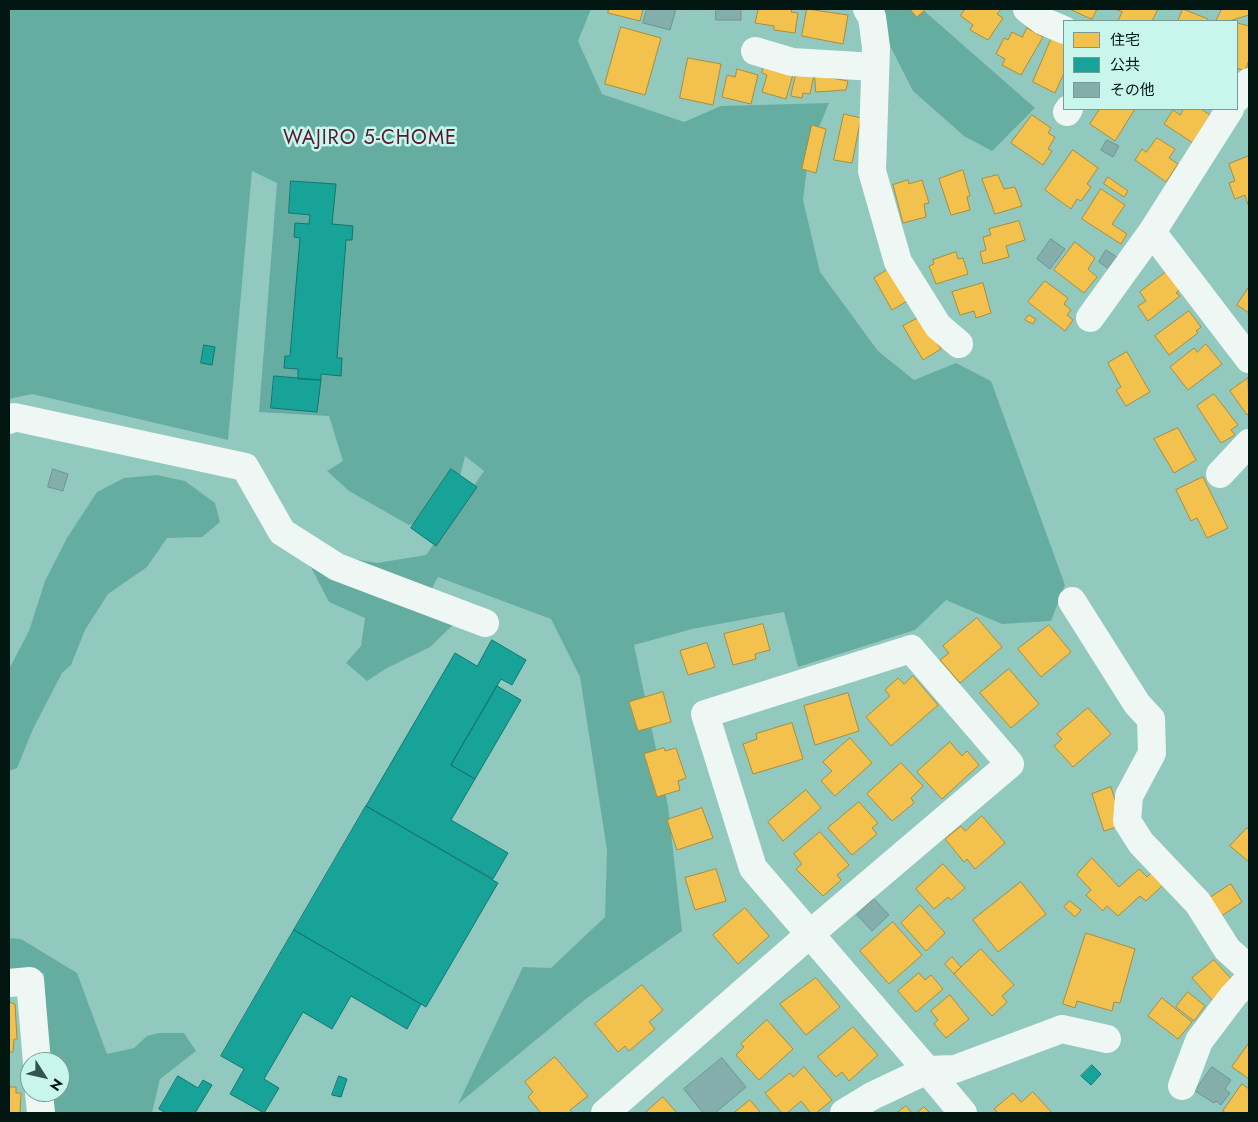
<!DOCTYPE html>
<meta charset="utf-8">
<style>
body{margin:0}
#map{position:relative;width:1258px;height:1122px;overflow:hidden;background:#92c9bf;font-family:Jost,"Noto Sans JP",sans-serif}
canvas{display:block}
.frame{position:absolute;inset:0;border:10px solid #011511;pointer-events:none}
.legend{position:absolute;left:1063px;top:20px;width:175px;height:90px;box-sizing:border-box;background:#c8f6ed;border:1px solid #789c95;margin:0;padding:6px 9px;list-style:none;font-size:15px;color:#011511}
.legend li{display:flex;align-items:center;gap:10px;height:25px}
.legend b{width:25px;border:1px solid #789c95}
.north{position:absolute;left:20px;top:1052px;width:50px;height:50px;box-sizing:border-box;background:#c8f6ed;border:1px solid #789c95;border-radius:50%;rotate:125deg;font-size:14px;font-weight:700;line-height:20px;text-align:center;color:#011511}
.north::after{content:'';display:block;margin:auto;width:18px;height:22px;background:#34544e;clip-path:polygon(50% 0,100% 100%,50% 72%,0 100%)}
</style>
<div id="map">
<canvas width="1258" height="1122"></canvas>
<div class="frame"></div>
<ul class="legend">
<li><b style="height:14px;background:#f2c14e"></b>住宅</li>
<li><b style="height:14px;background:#17a398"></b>公共</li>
<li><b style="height:14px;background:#84aeab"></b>その他</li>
</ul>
<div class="north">N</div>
</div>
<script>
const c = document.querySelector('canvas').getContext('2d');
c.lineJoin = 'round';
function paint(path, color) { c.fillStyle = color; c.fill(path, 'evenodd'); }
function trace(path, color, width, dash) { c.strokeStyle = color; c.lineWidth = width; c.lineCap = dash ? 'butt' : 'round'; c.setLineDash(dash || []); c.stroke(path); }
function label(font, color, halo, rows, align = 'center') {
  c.font = font + ' Jost,sans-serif'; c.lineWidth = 5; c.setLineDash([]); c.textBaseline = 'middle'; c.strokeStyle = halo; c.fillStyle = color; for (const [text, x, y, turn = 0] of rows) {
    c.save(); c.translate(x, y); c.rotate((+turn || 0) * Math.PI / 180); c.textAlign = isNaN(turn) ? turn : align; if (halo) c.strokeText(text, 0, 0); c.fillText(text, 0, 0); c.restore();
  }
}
paint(new Path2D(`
 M 9,9 L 591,9 L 578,41 L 602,94 L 684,122 L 721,106 L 829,103 L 809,151 L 803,200 L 820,272 L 878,351 L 914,380 L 956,363 L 991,381 L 1065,585 L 1051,621 L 1002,624 L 946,600 L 915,630 L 798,667 L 784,612 L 692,629 L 634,645 L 668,806 L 682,931 L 587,998 L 458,1104 L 523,967 L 551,968 L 605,917 L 607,850 L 580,677 L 551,619 L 438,577 L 430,592 L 453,625 L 430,647 L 387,668 L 367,681 L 346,663 L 361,646 L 365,618 L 329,602 L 302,550 L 377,563 L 426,555 L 484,471 L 465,456 L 451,514 L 409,525 L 349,491 L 327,471 L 343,461 L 329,416 L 259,412 L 277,183 L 252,171 L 228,440 L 32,394 L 9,399 Z
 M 881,9 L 922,9 L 1035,108 L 992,151 L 964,136 L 913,91 L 886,38 Z
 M 157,475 L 185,481 L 215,503 L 220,522 L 202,537 L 167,538 L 147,567 L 108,594 L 85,630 L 71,665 L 62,673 L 33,729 L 17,768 L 9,771 L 9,669 L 29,631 L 45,581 L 67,538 L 97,492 L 124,478 Z
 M 9,938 L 21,939 L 77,973 L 107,1054 L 134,1048 L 147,1036 L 159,1033 L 184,1033 L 196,1051 L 160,1079 L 152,1113 L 51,1113 L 50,1092 L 60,1092 L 60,1062 L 49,1062 L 44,973 L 9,972 Z`), '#66ada1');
const homes = new Path2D(`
 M 609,9 L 643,9 L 640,21 L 608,13 Z
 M 752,9 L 792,9 L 791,12 L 798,13 L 795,33 L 774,30 L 774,26 L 755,23 L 758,10 Z
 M 807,9 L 848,15 L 843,44 L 802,36 Z
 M 910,9 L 926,9 L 917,17 Z
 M 965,9 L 1001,9 L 997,14 L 1003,18 L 988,40 L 970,30 L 973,25 L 961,16 Z
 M 1070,9 L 1097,9 L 1092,19 Z
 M 1115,9 L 1158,9 L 1152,21 L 1118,21 L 1122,12 Z
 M 1183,9 L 1208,19 L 1207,21 L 1178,21 Z
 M 1222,9 L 1249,9 L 1249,15 L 1229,21 L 1216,21 Z
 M 1237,23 L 1249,26 L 1249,60 L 1245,71 L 1237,68 Z
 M 621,27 L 661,38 L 645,95 L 605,84 Z
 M 1027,28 L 1043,37 L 1021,75 L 1002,65 L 1005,59 L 996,54 L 1004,38 L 1008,40 L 1012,32 L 1022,37 Z
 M 1053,35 L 1064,40 L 1064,73 L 1055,93 L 1033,82 Z
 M 688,58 L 721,64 L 713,105 L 680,98 Z
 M 764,66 L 793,74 L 786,99 L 762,92 L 767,75 L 762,73 Z
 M 737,69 L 758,75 L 751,104 L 722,97 L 727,75 L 735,77 Z
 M 797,71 L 814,75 L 810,94 L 803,93 L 802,98 L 791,96 Z
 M 815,75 L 848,81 L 846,90 L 816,92 Z
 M 1100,109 L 1135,109 L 1115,141 L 1090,124 Z
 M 1184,109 L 1201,109 L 1210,115 L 1196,145 L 1164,124 L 1173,110 L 1180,115 Z
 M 844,114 L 861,118 L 852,163 L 834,160 Z
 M 1032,115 L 1051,128 L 1048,133 L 1055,137 L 1048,149 L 1052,151 L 1043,165 L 1011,143 Z
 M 812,125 L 826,129 L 816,173 L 802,169 Z
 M 1157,138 L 1175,149 L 1169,158 L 1178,164 L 1166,182 L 1135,160 L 1142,149 L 1146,152 Z
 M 1073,150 L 1098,168 L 1087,184 L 1091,187 L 1081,201 L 1077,199 L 1071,209 L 1045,190 Z
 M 1249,156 L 1249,204 L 1248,205 L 1245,195 L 1235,199 L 1229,183 L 1235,181 L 1229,164 Z
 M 963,170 L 970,196 L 967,197 L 970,210 L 951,215 L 939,179 Z
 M 998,175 L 1004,189 L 1015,187 L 1022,206 L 995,214 L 982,179 Z
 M 1108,177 L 1128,191 L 1124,197 L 1104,184 Z
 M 908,180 L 909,184 L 922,180 L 929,203 L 924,204 L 926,217 L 903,223 L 893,185 Z
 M 1101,189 L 1125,205 L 1112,224 L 1127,234 L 1121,244 L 1082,219 Z
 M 1019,221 L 1025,240 L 1006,246 L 1009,257 L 983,264 L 980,252 L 986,250 L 983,237 L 991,235 L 989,229 Z
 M 1075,242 L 1095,258 L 1088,269 L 1097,277 L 1084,293 L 1054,270 Z
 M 956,252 L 958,259 L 963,258 L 968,274 L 936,284 L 929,266 L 934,264 L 933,260 Z
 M 889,269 L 909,300 L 892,310 L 874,278 Z
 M 1170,269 L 1183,287 L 1176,293 L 1180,296 L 1148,321 L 1138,306 L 1146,301 L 1140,292 Z
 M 1045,281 L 1068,298 L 1064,304 L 1071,310 L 1067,315 L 1073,320 L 1065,331 L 1028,302 Z
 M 983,283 L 991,313 L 976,318 L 974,311 L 960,315 L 952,292 Z
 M 1249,287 L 1249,313 L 1237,305 Z
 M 1189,311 L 1201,327 L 1196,331 L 1198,333 L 1169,355 L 1155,336 Z
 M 1029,315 L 1036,319 L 1033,324 L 1025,320 Z
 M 920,317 L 941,349 L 923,360 L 903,326 Z
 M 1206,344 L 1222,364 L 1188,390 L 1170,367 L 1194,348 L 1197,352 Z
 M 1127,352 L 1150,392 L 1126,406 L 1116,390 L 1121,387 L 1108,363 Z
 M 1248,378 L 1249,413 L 1247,415 L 1230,391 Z
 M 1214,394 L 1238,425 L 1231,430 L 1235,435 L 1221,443 L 1197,406 Z
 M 1178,428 L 1196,460 L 1174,473 L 1154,439 Z
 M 1203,477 L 1228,528 L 1207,538 L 1197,518 L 1191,521 L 1176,490 Z
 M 977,618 L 1002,647 L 960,683 L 940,660 L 949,653 L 943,646 Z
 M 763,624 L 770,650 L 755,654 L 756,659 L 733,665 L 724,634 Z
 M 1049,625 L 1071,652 L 1041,677 L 1018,649 Z
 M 707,643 L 715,667 L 688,675 L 680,651 Z
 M 1009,669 L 1039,704 L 1011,728 L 980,693 Z
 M 913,676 L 938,705 L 891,746 L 866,717 L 890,696 L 885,690 L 898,678 L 904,684 Z
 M 663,692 L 671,722 L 638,731 L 629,702 Z
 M 848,693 L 859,731 L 815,745 L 804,706 Z
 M 1088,708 L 1111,734 L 1073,767 L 1054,746 L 1062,739 L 1057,734 Z
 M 792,723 L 803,759 L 753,774 L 743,744 L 757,739 L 756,734 Z
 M 850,738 L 872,763 L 835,796 L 821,781 L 832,771 L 823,762 Z
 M 950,742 L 962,756 L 967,751 L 979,765 L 942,799 L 917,772 Z
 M 664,748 L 665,751 L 676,748 L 686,778 L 678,781 L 680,790 L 657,797 L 644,754 Z
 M 901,763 L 923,786 L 911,798 L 914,803 L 892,821 L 867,794 Z
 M 1111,787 L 1123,825 L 1104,831 L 1092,794 Z
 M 806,790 L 821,808 L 783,841 L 768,822 Z
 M 859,802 L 878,823 L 872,828 L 877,834 L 852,855 L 828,828 Z
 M 702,808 L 713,838 L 677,850 L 667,820 Z
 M 982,816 L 1005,843 L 975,869 L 967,859 L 964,862 L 945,839 L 961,826 L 965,831 Z
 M 1247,828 L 1249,830 L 1249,862 L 1230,846 Z
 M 820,832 L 849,865 L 837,875 L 841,880 L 823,896 L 796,869 L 802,864 L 794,854 Z
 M 1092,858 L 1119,887 L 1139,869 L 1147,877 L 1152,872 L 1163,885 L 1146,901 L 1140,896 L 1118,916 L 1107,906 L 1103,911 L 1086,895 L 1091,890 L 1077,875 Z
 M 943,864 L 965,888 L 951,900 L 948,897 L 934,909 L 916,889 Z
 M 716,869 L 726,901 L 695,910 L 685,878 Z
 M 1021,882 L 1046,914 L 998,952 L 973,920 Z
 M 1231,884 L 1242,902 L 1220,917 L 1208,899 Z
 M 1070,901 L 1081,910 L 1075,917 L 1064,907 Z
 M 920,905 L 945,933 L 926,951 L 901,923 Z
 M 745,908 L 769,936 L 738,964 L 713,935 Z
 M 893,922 L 922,955 L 889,984 L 860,951 Z
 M 1086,933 L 1135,949 L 1120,1003 L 1114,1002 L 1112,1011 L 1077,1001 L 1075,1008 L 1063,1004 Z
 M 981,949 L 1014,985 L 1002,996 L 1007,1002 L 992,1016 L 954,974 Z
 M 952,957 L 961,967 L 954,974 L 945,964 Z
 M 1214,960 L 1234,982 L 1213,1001 L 1192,978 Z
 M 919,973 L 925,980 L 931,975 L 943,989 L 916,1012 L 898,991 Z
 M 816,978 L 840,1007 L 806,1035 L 780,1004 Z
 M 642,985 L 663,1010 L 649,1022 L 655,1029 L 629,1051 L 625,1046 L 618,1052 L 595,1024 Z
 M 1188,992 L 1205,1006 L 1194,1021 L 1176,1007 Z
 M 950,995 L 969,1019 L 946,1038 L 934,1024 L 938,1020 L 931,1011 Z
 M 1162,998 L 1192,1022 L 1178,1039 L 1148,1016 Z
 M 9,1002 L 15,1004 L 17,1039 L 14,1039 L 13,1052 L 9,1052 Z
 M 767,1020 L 793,1049 L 759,1080 L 736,1055 L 744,1047 L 741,1044 Z
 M 853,1027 L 878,1055 L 849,1081 L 842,1072 L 836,1077 L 818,1057 Z
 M 1249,1043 L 1249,1079 L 1232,1067 Z
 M 555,1057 L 588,1096 L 570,1110 L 572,1113 L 541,1113 L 528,1097 L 533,1092 L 525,1082 Z
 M 804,1067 L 832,1100 L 816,1113 L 811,1113 L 801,1101 L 787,1113 L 782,1113 L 765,1093 L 790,1073 L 793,1077 Z
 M 1242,1084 L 1249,1089 L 1249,1113 L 1226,1113 L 1223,1111 Z
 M 9,1087 L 16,1087 L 16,1093 L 21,1093 L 20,1113 L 9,1113 Z
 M 1033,1092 L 1052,1113 L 998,1113 L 994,1109 L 1013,1093 L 1021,1102 Z
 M 663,1097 L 677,1113 L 645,1113 Z
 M 750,1100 L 761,1113 L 734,1113 Z
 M 906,1106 L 912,1113 L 897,1113 Z
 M 924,1107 L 930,1113 L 917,1113 Z`);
paint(homes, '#f2c14e');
trace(homes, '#aa8d3c', 1);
const public = new Path2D(`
 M 291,181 L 336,184 L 332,224 L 353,226 L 352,240 L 346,240 L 337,358 L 342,358 L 341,376 L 321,374 L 321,380 L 298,379 L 298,369 L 284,368 L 285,356 L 290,356 L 300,238 L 294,237 L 295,223 L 309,224 L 310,215 L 289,213 Z
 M 204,345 L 215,347 L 212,365 L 201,363 Z
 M 274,376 L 321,380 L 317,412 L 271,408 Z
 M 451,469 L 477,487 L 436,546 L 411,528 Z
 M 492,640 L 526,660 L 512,685 L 501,679 L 451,765 L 475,779 L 451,820 L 508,853 L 493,879 L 366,806 L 455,653 L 477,666 Z
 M 497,686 L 521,700 L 475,779 L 451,765 Z
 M 366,806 L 498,883 L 426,1007 L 294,930 Z
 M 294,930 L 421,1004 L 407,1029 L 351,996 L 332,1029 L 303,1012 L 264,1079 L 279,1088 L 264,1113 L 230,1094 L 244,1069 L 221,1056 Z
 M 1092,1065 L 1101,1074 L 1091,1085 L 1081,1076 Z
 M 178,1076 L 198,1088 L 203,1080 L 212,1085 L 195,1113 L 166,1113 L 159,1109 Z
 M 339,1076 L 347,1079 L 341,1097 L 332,1095 Z`);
paint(public, '#17a398');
trace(public, '#107870', 1);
const building = new Path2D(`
 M 647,9 L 676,9 L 670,30 L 643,23 Z
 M 716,9 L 741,9 L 741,20 L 716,20 Z
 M 1107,140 L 1119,146 L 1113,157 L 1101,150 Z
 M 1051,239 L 1065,249 L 1050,269 L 1037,259 Z
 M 1106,250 L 1117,257 L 1109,269 L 1099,262 Z
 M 53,469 L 68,474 L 63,491 L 48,487 Z
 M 874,899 L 889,915 L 872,931 L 857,915 Z
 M 722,1058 L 746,1087 L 715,1113 L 703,1113 L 684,1089 Z
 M 1212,1067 L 1231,1080 L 1225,1089 L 1230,1093 L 1221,1105 L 1216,1101 L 1214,1103 L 1195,1091 Z`);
paint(building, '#84aeab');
trace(building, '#6d9592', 1);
trace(new Path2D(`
 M 867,9 L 872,17 L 876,47 L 872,171 L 898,262 L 938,326 L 959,344
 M 1027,9 L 1043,21 L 1064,30
 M 755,51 L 792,62 L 875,67
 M 1237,98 L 1249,82
 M 1230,109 L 1152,232 L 1249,359
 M 1067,112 L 1069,109
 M 1090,318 L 1152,232
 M 9,420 L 14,417 L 245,467 L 282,532 L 337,567 L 485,623
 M 1220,474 L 1249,443
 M 1072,601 L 1137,704 L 1151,719 L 1152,753 L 1129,796 L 1127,821 L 1141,843 L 1198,903 L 1227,949 L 1249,969
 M 9,983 L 30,981 L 37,1062
 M 1182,1086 L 1199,1041 L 1233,996 L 1249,979
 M 39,1092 L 41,1113
 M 605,1113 L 810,934 L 1010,764 L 911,649 L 705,714 L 753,868 L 927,1070 L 955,1069 L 1062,1029 L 1107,1039
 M 844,1113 L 872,1096 L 927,1070 L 963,1113`), '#eff7f5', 28);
c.letterSpacing = '1px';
label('20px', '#59162f', '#c8f6ed', [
 ["WAJIRO 5-CHOME",370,139]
]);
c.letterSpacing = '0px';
</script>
